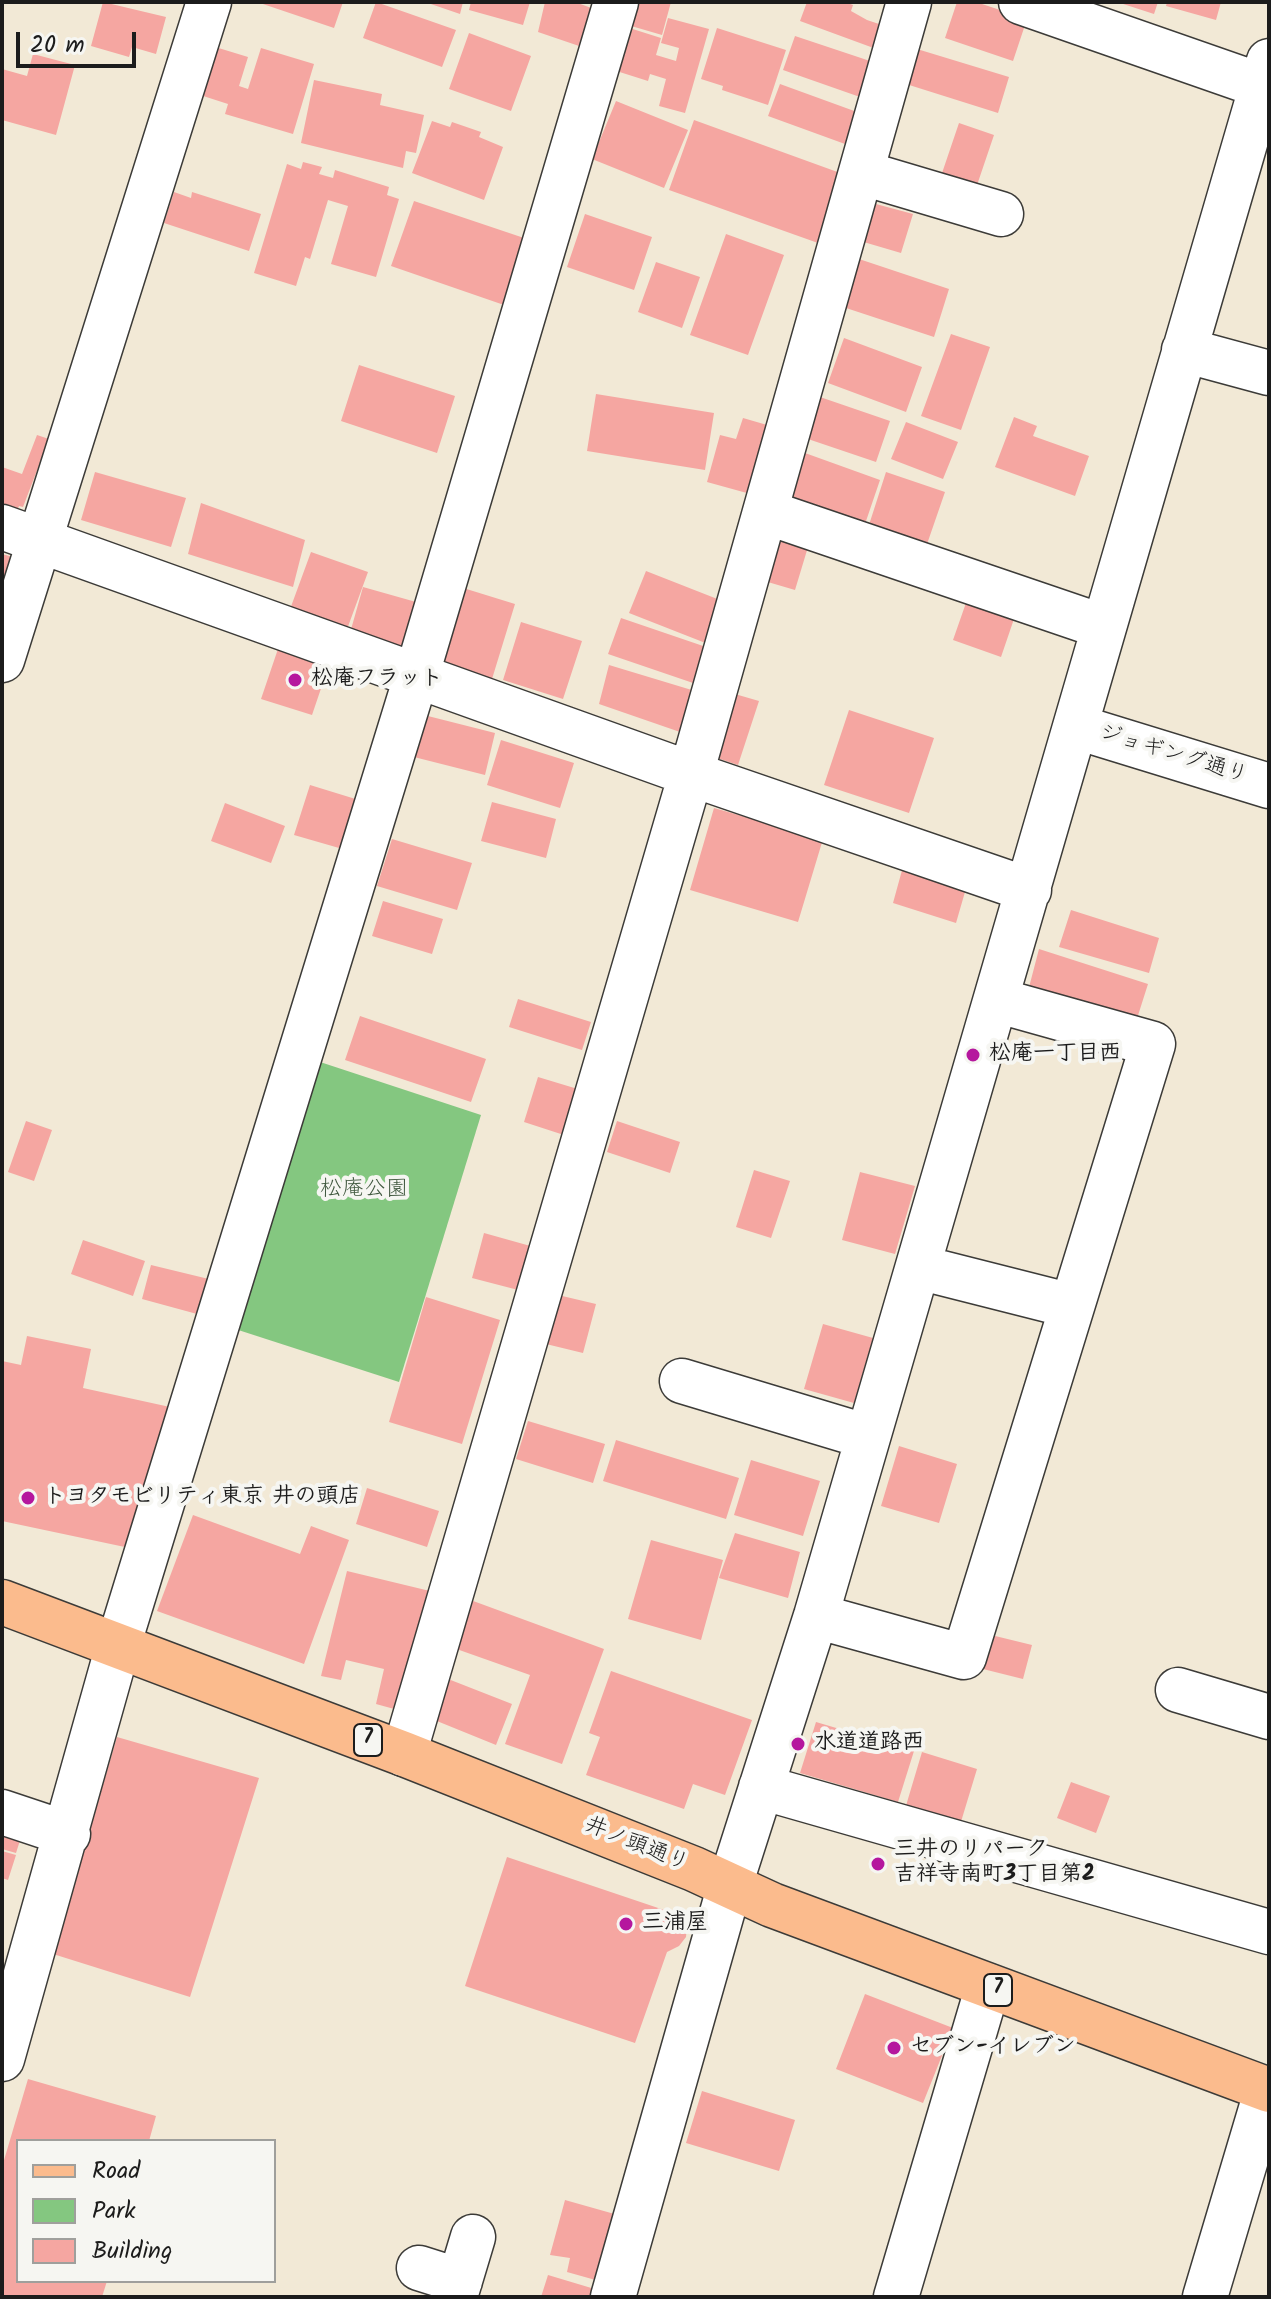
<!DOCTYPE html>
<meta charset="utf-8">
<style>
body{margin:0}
#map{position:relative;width:1271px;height:2299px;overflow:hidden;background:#f2e9d6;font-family:Kalam,sans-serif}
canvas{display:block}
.frame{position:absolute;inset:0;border:4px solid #1c1c1c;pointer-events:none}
.legend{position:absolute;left:16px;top:2139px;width:260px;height:144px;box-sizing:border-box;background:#f6f6f2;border:2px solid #9f9f9c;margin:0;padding:10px 14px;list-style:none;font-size:24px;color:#1c1c1c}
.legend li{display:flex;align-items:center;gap:16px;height:40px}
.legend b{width:40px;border:2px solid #9f9f9c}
.scale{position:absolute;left:16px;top:32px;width:120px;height:36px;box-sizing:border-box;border:4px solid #1c1c1c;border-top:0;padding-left:10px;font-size:24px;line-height:28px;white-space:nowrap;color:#1c1c1c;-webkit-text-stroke:6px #f6f6f2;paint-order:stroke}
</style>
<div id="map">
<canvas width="1271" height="2299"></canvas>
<div class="frame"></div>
<ul class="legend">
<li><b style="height:10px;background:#fbbb8d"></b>Road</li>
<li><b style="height:22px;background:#84c780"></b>Park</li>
<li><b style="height:22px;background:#f5a6a1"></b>Building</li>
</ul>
<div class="scale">20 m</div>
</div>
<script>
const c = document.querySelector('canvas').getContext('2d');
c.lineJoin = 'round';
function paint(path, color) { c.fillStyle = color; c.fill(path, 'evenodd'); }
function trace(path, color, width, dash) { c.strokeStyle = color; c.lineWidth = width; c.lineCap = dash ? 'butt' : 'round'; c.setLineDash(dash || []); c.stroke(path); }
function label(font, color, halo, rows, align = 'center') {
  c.font = font + ' Kalam,"Klee One",sans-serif'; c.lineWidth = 8; c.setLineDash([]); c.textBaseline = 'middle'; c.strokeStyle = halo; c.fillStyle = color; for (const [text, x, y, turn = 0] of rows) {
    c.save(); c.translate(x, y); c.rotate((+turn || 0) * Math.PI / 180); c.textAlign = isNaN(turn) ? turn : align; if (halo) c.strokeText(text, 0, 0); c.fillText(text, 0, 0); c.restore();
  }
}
paint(new Path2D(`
 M 311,1059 L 481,1115 L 399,1382 L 229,1327 Z`), '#84c780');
paint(new Path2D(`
 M 103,2 L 166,17 L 156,54 L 132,47 L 129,57 L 91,46 Z
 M 257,2 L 343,2 L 334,28 Z
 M 376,2 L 456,30 L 442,67 L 363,38 Z
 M 425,2 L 463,2 L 460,14 Z
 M 471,2 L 530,2 L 523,25 L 469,10 Z
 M 545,2 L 575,2 L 594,9 L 582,47 L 538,32 Z
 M 627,2 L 671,2 L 662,35 L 621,23 Z
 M 807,2 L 845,2 L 853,5 L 851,11 L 867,20 L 885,26 L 879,50 L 800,21 Z
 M 957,2 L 976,2 L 1027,19 L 1013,61 L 945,38 Z
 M 1117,2 L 1158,2 L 1154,14 Z
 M 1167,2 L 1221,2 L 1216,20 L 1166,6 Z
 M 668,18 L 709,29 L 685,113 L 659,106 L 666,79 L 650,74 L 648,81 L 607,68 L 620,25 L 661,38 L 656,55 L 676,61 L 679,48 L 661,43 Z
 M 717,28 L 786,50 L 768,105 L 722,90 L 723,86 L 701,79 Z
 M 469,33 L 531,56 L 511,111 L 449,89 Z
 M 795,36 L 873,62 L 860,97 L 783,70 Z
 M 212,46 L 248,57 L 239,86 L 248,89 L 261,48 L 314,64 L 293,134 L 225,114 L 228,104 L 197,94 Z
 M 917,49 L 1009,77 L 998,113 L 906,84 Z
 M 33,54 L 75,65 L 56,135 L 2,120 L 2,69 L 27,76 Z
 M 314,80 L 382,94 L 380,105 L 424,115 L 416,153 L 406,151 L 403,168 L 301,143 Z
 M 780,84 L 857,112 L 845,144 L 768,116 Z
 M 616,101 L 688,130 L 664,188 L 592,159 Z
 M 694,120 L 843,174 L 818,243 L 669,190 Z
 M 432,121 L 450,127 L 452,122 L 481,132 L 479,137 L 503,147 L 484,200 L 412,173 Z
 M 959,123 L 994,135 L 975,191 L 940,179 Z
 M 303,162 L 322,167 L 319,174 L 333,178 L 335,170 L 389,187 L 387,195 L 399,199 L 376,277 L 331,264 L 348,206 L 328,200 L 310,259 L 305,257 L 296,286 L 254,273 L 287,164 L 301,169 Z
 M 174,192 L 191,198 L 192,192 L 261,214 L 249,251 L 164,223 Z
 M 861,200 L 913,214 L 901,253 L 850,238 Z
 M 414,201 L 527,239 L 504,305 L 391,266 Z
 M 585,214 L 652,237 L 634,290 L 567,267 Z
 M 726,234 L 784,255 L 748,355 L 690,335 Z
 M 859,259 L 949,289 L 934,337 L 843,307 Z
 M 656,262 L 700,277 L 682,328 L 638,312 Z
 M 951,334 L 990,347 L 961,430 L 921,416 Z
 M 844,338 L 922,367 L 906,412 L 828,383 Z
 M 359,365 L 455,396 L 437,453 L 341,421 Z
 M 596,394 L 714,413 L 705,470 L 587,451 Z
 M 820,397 L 890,421 L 876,462 L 805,438 Z
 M 1014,417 L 1037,426 L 1033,436 L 1089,456 L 1075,496 L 995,467 Z
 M 743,418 L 774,427 L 754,495 L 707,482 L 720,435 L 736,439 Z
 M 906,422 L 958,442 L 943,479 L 891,459 Z
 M 37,435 L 49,439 L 23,507 L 19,506 L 16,514 L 2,509 L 2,467 L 22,474 Z
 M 805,453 L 880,480 L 865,524 L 789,496 Z
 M 95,472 L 186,498 L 171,547 L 81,520 Z
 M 886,472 L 945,492 L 926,547 L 868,528 Z
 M 201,503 L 305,540 L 293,587 L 188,554 Z
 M 777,526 L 811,537 L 795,590 L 761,580 Z
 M 311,552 L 368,572 L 346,632 L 289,612 Z
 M 2,554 L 13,557 L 2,589 Z
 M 646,571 L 725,602 L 708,644 L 629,613 Z
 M 363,587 L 416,602 L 402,648 L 350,633 Z
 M 460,587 L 515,604 L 492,679 L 437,662 Z
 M 967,600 L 1015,616 L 1001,657 L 953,640 Z
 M 621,618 L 709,648 L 696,684 L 608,654 Z
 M 521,622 L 582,641 L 563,699 L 503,680 Z
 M 279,646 L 330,662 L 312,715 L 261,699 Z
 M 609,665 L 695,691 L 680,732 L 599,704 Z
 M 728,692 L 759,701 L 738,765 L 708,755 Z
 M 849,710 L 934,738 L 909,813 L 824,785 Z
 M 420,714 L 495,733 L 485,775 L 410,756 Z
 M 501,740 L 574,763 L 560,808 L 487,785 Z
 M 310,785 L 362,801 L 346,850 L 294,835 Z
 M 492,802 L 556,819 L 546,858 L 481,841 Z
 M 225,803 L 285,826 L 271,863 L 211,841 Z
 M 714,808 L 823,839 L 798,922 L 690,890 Z
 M 392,839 L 472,863 L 457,910 L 377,886 Z
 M 904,863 L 967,885 L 956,923 L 893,903 Z
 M 383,901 L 443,919 L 432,954 L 372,936 Z
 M 1071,910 L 1159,938 L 1149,973 L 1059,947 Z
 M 1039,949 L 1148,984 L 1134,1028 L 1027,995 Z
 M 518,999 L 591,1022 L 582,1050 L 509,1027 Z
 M 360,1016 L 486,1059 L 471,1102 L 345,1060 Z
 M 538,1077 L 581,1090 L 567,1136 L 524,1122 Z
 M 26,1121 L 52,1130 L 34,1181 L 8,1172 Z
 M 617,1121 L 680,1142 L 670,1173 L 607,1152 Z
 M 754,1170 L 790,1181 L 771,1238 L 736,1227 Z
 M 860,1172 L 915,1186 L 895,1254 L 842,1240 Z
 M 484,1233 L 534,1247 L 522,1291 L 472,1278 Z
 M 83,1240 L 145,1261 L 133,1296 L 71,1274 Z
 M 151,1265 L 217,1281 L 208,1317 L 142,1299 Z
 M 558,1295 L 596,1304 L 583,1353 L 546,1344 Z
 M 426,1297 L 500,1320 L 462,1444 L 389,1422 Z
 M 823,1324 L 873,1338 L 854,1403 L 804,1389 Z
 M 27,1336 L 91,1349 L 83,1388 L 170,1407 L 139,1550 L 2,1521 L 2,1361 L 21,1365 Z
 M 528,1421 L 605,1444 L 593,1483 L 516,1459 Z
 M 616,1440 L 739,1478 L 726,1519 L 603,1481 Z
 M 899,1446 L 957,1464 L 939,1523 L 881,1506 Z
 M 751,1460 L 820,1481 L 803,1536 L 734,1515 Z
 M 367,1488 L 439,1511 L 427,1547 L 356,1524 Z
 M 193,1515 L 300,1554 L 311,1526 L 349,1540 L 304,1664 L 157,1611 Z
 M 735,1533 L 800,1552 L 788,1598 L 719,1578 Z
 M 651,1540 L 723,1560 L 701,1640 L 628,1619 Z
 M 347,1571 L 434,1592 L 405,1712 L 376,1704 L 384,1669 L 346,1660 L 341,1680 L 321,1676 Z
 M 465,1598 L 604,1649 L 562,1764 L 505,1744 L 530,1675 L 448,1646 Z
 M 987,1634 L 1032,1645 L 1023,1679 L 979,1668 Z
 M 611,1671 L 752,1720 L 725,1795 L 693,1784 L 684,1809 L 586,1775 L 600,1737 L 589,1733 Z
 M 443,1677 L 512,1704 L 496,1745 L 427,1717 Z
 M 816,1722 L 914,1751 L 898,1802 L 800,1773 Z
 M 117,1737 L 259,1778 L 190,1997 L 53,1954 Z
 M 922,1752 L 977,1769 L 960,1825 L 905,1809 Z
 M 1071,1782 L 1110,1796 L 1096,1833 L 1057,1818 Z
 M 2,1821 L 24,1828 L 16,1853 L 2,1849 Z
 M 2,1851 L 16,1855 L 8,1880 L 2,1878 Z
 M 507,1857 L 673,1913 L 687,1925 L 686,1937 L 679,1946 L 667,1952 L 635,2043 L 465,1986 Z
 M 865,1994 L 953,2028 L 923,2103 L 836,2069 Z
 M 28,2079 L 156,2116 L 149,2141 L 18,2141 L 18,2281 L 107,2281 L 102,2297 L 2,2297 L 2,2167 Z
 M 702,2091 L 795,2120 L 779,2171 L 686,2143 Z
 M 565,2200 L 618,2215 L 599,2281 L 567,2272 L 570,2258 L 550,2255 Z
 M 548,2275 L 598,2290 L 596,2297 L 541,2297 Z`), '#f5a6a1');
const minor = new Path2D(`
 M 1021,2 L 1262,86
 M 863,173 L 1001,214
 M 1184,350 L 1269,373
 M 766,512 L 1104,627
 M 2,527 L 691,774 L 1029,890
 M 2,660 L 209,2
 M 1077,727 L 1269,786
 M 918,1267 L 1072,1306
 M 682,1381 L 868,1437
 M 816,1616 L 964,1657 L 1153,1044 L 996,1000
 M 1178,1690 L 1269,1717
 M 404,1754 L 691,774 L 909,2
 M 761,1787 L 1269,1932
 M 2,1812 L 68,1834
 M 2,2059 L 118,1646 L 417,674 L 616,2
 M 419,2268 L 460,2281
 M 455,2297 L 473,2237
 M 613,2297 L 730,1885 L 816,1616 L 1269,61
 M 896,2297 L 988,1986
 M 1205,2297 L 1267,2089`);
const major = new Path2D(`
 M 2,1602 L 404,1754 L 694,1869 L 772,1905 L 1269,2090`);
trace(minor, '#3c3b38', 47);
trace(major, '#3c3b38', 47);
trace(minor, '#fff', 44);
trace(major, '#fbbb8d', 44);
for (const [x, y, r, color] of [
 [295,680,8,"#b5179e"],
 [973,1055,8,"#b5179e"],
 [28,1498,8,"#b5179e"],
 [798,1744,8,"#b5179e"],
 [878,1864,8,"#b5179e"],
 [626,1924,8,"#b5179e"],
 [894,2048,8,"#b5179e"]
]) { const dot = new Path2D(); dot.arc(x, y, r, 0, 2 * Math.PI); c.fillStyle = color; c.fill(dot); trace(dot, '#f6f6f2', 3); }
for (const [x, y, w] of [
 [368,1740,28],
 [998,1990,28]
]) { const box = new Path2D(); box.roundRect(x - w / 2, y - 16, w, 32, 6); c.fillStyle = '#f6f6f2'; c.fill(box); trace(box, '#1c1c1c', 2); }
label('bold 20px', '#1c1c1c', null, [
 ["7",368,1740],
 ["7",998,1990]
]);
label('bold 22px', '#1c1c1c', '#f6f6f2', [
 ["松庵フラット",311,680],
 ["松庵一丁目西",989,1055],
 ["トヨタモビリティ東京 井の頭店",44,1498],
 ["水道道路西",814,1744],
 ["三井のリパーク",894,1851],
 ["吉祥寺南町3丁目第2",894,1876],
 ["三浦屋",642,1924],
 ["セブン-イレブン",910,2048]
], 'left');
label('22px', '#1c1c1c', '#f6f6f2', [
 ["ジョギング通り",1173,756,17],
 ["井ノ頭通り",636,1846,22]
]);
label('22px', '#40583f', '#f6f6f2', [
 ["松庵公園",364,1191]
]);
</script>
